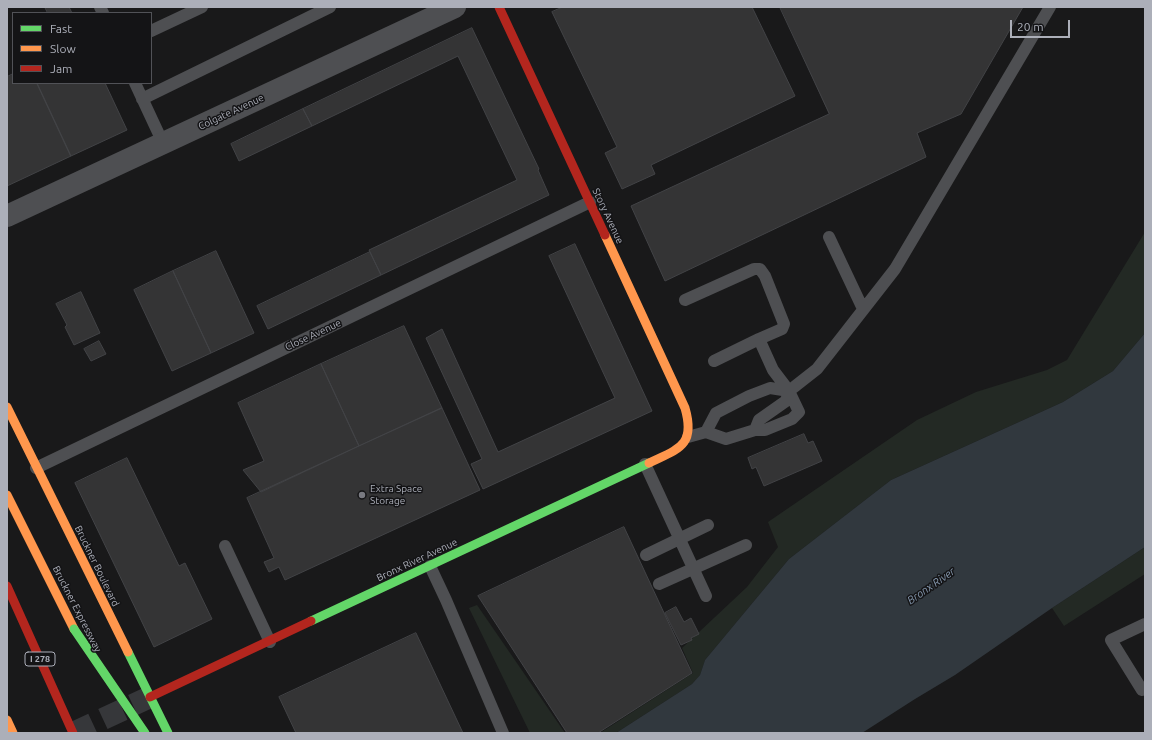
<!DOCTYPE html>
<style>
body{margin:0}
#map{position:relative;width:1152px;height:740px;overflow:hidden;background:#19191a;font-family:Ubuntu,sans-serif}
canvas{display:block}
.frame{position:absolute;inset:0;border:8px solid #acafb9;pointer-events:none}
.legend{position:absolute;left:12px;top:12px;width:140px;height:72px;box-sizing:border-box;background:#141416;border:1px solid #515257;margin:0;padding:5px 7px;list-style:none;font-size:12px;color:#acafb9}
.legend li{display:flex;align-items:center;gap:8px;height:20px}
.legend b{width:20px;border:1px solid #515257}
.scale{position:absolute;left:1010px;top:20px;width:60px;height:18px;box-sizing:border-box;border:2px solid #acafb9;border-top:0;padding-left:5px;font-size:12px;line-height:14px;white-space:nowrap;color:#acafb9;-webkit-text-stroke:3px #141416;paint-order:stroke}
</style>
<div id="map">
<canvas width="1152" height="740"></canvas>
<div class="frame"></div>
<ul class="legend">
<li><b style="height:5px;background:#63d668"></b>Fast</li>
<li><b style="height:5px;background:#ff974d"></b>Slow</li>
<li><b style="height:5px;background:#b3261e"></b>Jam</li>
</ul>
<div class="scale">20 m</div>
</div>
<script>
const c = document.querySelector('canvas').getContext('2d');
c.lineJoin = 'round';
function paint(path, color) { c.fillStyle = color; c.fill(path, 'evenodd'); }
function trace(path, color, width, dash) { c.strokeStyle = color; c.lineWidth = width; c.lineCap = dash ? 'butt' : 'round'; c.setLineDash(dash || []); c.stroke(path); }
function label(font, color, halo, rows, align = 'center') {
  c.font = font + ' Ubuntu,sans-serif'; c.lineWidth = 3; c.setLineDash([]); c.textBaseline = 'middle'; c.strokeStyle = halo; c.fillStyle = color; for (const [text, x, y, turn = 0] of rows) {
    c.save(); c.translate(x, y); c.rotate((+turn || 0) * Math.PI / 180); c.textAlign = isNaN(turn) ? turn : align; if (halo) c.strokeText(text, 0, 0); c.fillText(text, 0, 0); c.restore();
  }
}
paint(new Path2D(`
 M 1145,232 L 1145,333 L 1113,371 L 1063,402 L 891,480 L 789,559 L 705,660 L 700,675 L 692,684 L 616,733 L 600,733 L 693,673 L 682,648 L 747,587 L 778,547 L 768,522 L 917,420 L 976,392 L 1047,370 L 1067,360 Z
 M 1145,547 L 1145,574 L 1064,626 L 1052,608 Z
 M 477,605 L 565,733 L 530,733 L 469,608 Z`), '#232924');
paint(new Path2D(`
 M 1145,333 L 1145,547 L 1052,608 L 955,675 L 915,699 L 862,733 L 616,733 L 692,684 L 700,675 L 705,660 L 789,559 L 891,480 L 1063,402 L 1113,371 Z`), '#31383e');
const building = new Path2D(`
 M 45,7 L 69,7 L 72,13 L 48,13 Z
 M 563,7 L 752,7 L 795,96 L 651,165 L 655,174 L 622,189 L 605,153 L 617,147 L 552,12 Z
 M 780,7 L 1023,7 L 961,114 L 917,133 L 926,157 L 665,281 L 631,206 L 829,114 Z
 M 472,28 L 539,169 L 538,170 L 549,195 L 381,275 L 369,250 L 517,180 L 458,56 L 312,126 L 303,109 Z
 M 13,74 L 13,83 L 37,83 L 71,156 L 7,186 L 7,77 Z
 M 37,83 L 105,83 L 127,130 L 71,156 Z
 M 303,109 L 312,126 L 239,161 L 231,144 Z
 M 575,244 L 652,411 L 483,489 L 471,464 L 482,459 L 426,338 L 442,329 L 498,452 L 615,398 L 549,256 Z
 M 216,251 L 254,333 L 211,353 L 173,271 Z
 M 370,252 L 381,275 L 268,329 L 257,306 Z
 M 173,271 L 211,353 L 172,371 L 134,290 Z
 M 81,292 L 100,333 L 74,345 L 65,327 L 67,325 L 56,304 Z
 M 404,326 L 442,408 L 359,446 L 321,364 Z
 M 99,341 L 106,354 L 91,361 L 84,349 Z
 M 321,364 L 359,446 L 261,492 L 243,470 L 264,461 L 238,403 Z
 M 442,408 L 480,490 L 285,580 L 279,567 L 269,572 L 264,562 L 274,558 L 247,498 Z
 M 804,434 L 808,443 L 813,441 L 822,461 L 764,486 L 756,467 L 752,469 L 748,458 Z
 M 127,458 L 179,566 L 185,563 L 212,619 L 154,647 L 75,483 Z
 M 624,527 L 692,673 L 598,733 L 567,733 L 478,596 Z
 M 676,607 L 684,622 L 691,618 L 699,634 L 691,638 L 692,640 L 681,645 L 665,613 Z
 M 416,633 L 463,733 L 296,733 L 279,697 Z`);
paint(building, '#343435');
trace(building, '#424346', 1);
trace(new Path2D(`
 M 73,733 L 150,697`), '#36373a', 22, [22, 11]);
trace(new Path2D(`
 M 100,7 L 103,13
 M 151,31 L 202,7
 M 135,83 L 163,143
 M 142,99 L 330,7
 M 829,237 L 863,309
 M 685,300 L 754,269 L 760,269 L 765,276 L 784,324 L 782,329 L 759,339 L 773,370 L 789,391 L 799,412 L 792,419 L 765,430 L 755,430 L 726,439 L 706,432 L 688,437
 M 714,361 L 759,339
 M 755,430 L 759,420 L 786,401 L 789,391 L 817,369 L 895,269 L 1050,7
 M 706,432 L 716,413 L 749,396 L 770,388 L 789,391
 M 645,464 L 706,596
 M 36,468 L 590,202
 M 225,546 L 270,642
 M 646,555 L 708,525
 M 430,566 L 446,600 L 503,733
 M 659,584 L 746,545
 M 1145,624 L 1111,640 L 1142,690 L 1145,688`), '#4e4f52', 12);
trace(new Path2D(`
 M 7,216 L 455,7`), '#4e4f52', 22);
trace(new Path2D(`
 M 311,621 L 649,463
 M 128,652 L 168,733`), '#63d668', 9);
trace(new Path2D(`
 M 605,235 L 685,408 C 696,446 678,449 649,463
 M 7,407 L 128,652
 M 7,495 L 74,629
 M 7,720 L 13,733`), '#ff974d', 9);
trace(new Path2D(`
 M 499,7 L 605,235
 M 7,586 L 73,733
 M 150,697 L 311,621`), '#b3261e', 9);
trace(new Path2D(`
 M 74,629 L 145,733`), '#63d668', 9);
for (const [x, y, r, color] of [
 [362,495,4,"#797a81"]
]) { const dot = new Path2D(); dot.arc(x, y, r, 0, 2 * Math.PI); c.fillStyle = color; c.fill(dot); trace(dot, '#141416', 1.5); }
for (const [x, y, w] of [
 [40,659,30]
]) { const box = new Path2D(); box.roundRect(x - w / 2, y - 7, w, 14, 3); c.fillStyle = '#141416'; c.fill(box); trace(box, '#acafb9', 1); }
label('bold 9px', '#acafb9', null, [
 ["I 278",40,659]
]);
label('10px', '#acafb9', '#141416', [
 ["Colgate Avenue",231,112,-25],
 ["Story Avenue",608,216,65],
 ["Close Avenue",313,335,-25],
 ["Bronx River Avenue",417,560,-25],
 ["Bruckner Boulevard",97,566,64],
 ["Bruckner Expressway",77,609,63]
]);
label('10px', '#acafb9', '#141416', [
 ["Extra Space",370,489],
 ["Storage",370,501]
], 'left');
label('italic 11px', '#879ab0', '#141416', [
 ["Bronx River",931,586,-35]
]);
</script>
